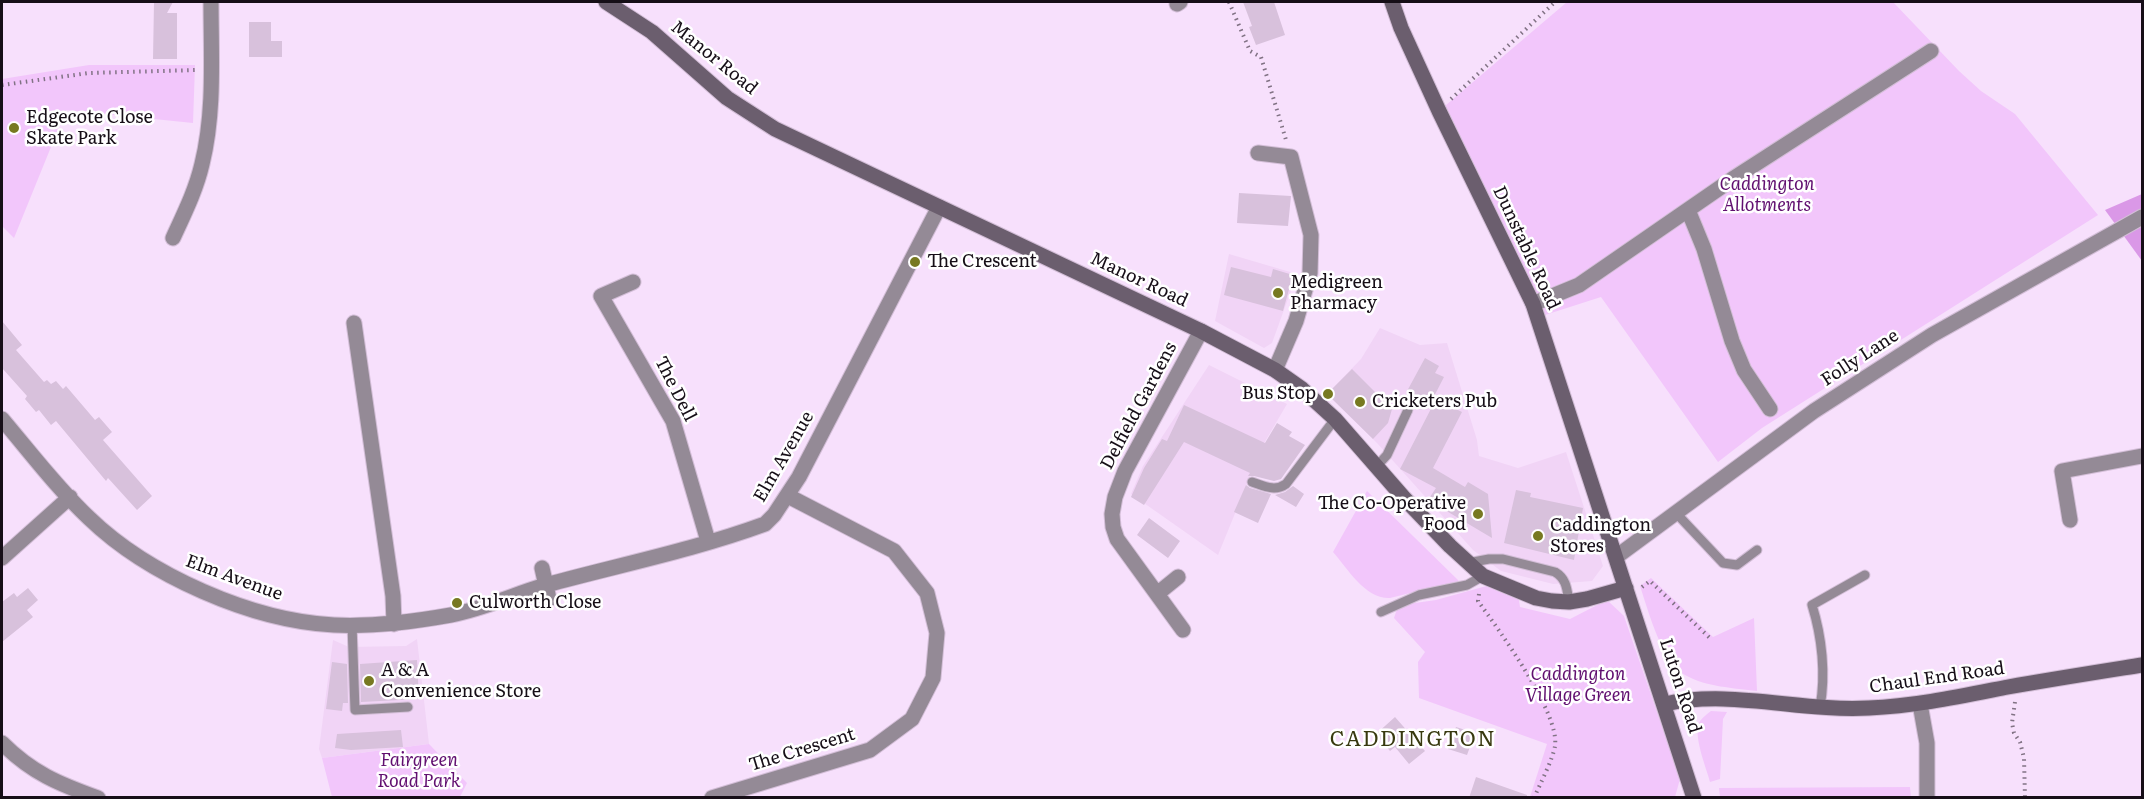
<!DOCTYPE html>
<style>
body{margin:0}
#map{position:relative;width:2144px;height:799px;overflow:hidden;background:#f7e0fc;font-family:Literata,serif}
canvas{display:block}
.frame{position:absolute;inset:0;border:3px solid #160e17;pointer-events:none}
</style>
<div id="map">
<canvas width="2144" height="799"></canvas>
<div class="frame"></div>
</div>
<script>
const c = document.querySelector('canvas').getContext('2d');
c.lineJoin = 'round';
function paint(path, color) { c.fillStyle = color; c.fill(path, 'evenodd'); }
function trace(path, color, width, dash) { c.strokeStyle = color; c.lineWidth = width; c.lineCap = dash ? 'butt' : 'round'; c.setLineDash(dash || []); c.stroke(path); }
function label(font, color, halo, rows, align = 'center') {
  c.font = font + ' Literata,serif'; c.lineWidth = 5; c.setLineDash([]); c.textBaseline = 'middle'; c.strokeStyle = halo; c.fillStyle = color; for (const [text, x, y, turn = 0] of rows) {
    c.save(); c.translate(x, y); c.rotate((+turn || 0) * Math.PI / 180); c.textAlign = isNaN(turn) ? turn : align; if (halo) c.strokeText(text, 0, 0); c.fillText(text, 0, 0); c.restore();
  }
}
paint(new Path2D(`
 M 1229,254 L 1297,274 L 1272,343 L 1264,348 L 1215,321 Z
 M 1380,328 L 1420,345 L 1447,343 L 1477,440 L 1479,456 L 1518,468 L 1566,452 L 1603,566 L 1592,581 L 1553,584 L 1501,571 L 1473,550 L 1377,443 L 1327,394 L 1361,359 Z
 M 1209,365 L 1287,404 L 1263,445 L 1218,555 L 1131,494 L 1143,466 Z
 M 417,639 L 429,744 L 322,758 L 319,749 L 333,640 L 349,647 L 406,646 Z`), '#f1d4f6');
paint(new Path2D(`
 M 1567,2 L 1893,2 L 1959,71 L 1981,91 L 2015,114 L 2098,215 L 1762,428 L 1718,462 L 1601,297 L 1545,315 L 1439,111 Z
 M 89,65 L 195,65 L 193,123 L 66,110 L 14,238 L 2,226 L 2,79 Z
 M 1367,491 L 1459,581 L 1390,598 C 1365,599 1348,569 1333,552 Z
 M 1651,578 L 1713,637 L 1754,618 L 1757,691 C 1734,688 1706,687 1685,675 C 1662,663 1648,610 1640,586 Z
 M 1490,585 L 1518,594 L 1520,607 L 1570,619 L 1607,600 L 1624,616 L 1680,779 L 1675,797 L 1530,797 L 1547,744 L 1419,698 L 1418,662 L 1425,652 L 1394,618 L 1397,609 L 1408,604 L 1436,600 Z
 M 1711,711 L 1727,712 L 1723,719 L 1720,779 L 1710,782 C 1706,767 1692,734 1700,721 C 1703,717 1707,714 1711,711 Z
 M 429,744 L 467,783 L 460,797 L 332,797 L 322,758 Z
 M 1910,787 L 1911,798 L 1720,797 L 1719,788 Z`), '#f2c6fb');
paint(new Path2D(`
 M 2142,194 L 2142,261 L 2105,210 Z`), '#da98e7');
paint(new Path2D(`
 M 154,2 L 173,2 L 167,13 L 177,13 L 177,59 L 153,59 Z
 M 1243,2 L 1274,2 L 1285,35 L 1256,45 L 1249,27 L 1252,26 Z
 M 249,22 L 271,22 L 271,41 L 282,41 L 282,57 L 249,57 Z
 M 1239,193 L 1291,196 L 1288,226 L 1237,223 Z
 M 1231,267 L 1271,277 L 1273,269 L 1293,275 L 1283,311 L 1224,295 Z
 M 2,321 L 22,345 L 16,350 L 44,382 L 47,380 L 51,384 L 56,381 L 63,389 L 66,386 L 95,420 L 99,417 L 112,432 L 103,440 L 152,496 L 137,510 L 108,478 L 106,481 L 56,421 L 51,425 L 39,410 L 36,412 L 25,399 L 27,396 L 2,368 Z
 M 1425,358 L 1439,366 L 1435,373 L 1444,377 L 1429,406 L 1406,393 Z
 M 1352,369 L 1392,409 L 1388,423 L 1373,439 L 1327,394 Z
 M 1436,399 L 1462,412 L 1433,468 L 1465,487 L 1468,482 L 1488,494 L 1492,538 L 1428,500 L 1436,488 L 1400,469 Z
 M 1184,405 L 1265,443 L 1277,423 L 1292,432 L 1289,436 L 1305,445 L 1281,479 L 1274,481 L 1254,476 L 1248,476 L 1250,473 L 1184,442 L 1144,505 L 1131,497 L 1144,468 L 1162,439 L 1167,441 Z
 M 1246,485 L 1250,488 L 1271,494 L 1258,523 L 1234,512 Z
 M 1293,486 L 1304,494 L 1296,507 L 1275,495 L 1285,492 Z
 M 1516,490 L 1531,493 L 1530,497 L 1583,508 L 1574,560 L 1504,543 Z
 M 1149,518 L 1180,541 L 1168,558 L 1137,535 Z
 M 28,588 L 38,600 L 27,610 L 33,617 L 2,642 L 2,602 L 14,593 L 17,597 Z
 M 417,660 L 419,699 L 361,702 L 360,664 Z
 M 332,662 L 347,664 L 348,703 L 343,703 L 342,711 L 326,709 Z
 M 1395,717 L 1425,751 L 1409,764 L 1395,747 L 1390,751 L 1376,734 Z
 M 1456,727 L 1475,733 L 1467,755 L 1448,749 Z
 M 401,730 L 403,747 L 351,750 L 335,748 L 337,734 Z
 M 1476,777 L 1527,795 L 1527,798 L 1469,798 Z`), '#d8c1dc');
const lane = new Path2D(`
 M 1376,467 L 1387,455 L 1408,410
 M 1252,482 C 1264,486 1275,492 1286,484 L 1335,419
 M 1676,513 L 1723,563 L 1737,565 L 1757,550
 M 1468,563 L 1489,559 L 1503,559 L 1555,572 C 1567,579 1567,590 1569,602
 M 1381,612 L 1419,595 L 1467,585 L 1483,576
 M 352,624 L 355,710 L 408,707
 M 1820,707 C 1826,674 1822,637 1812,605 L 1865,575`);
const street = new Path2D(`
 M 1177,4 L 1180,2
 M 1258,153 L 1291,157 L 1311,235 L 1310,273 L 1296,321 L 1275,370
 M 1688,210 L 1704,249 L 1732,341 L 1744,370 L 1770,409
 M 173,238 C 184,214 196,190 202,164 C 215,111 211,56 211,2
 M 633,282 L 601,296 L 673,421 L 708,541
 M 1533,304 L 1579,285 L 1734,178 L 1931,51
 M 354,323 L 393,596 L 394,624
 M 2,419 C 30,452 57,488 89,518 C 148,575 252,621 334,625 C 373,627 412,622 451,615 C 483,609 515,594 546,585 C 619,565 694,550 765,524 L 774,515 L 799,477 L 939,207
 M 2070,520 L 2062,471 L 2142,456
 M 1616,557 L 1814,411 L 1932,335 L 2142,217
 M 2,558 L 70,497
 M 542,568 L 549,599
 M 1157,594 L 1178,577
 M 1183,630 L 1117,539 L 1113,527 L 1112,514 L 1115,497 L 1125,471 L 1201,331
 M 1920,704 L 1927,743 L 1927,798
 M 2,743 C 32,773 59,784 98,798
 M 712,798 L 870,750 L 912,719 L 933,678 L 937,633 L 927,593 L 894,551 L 788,496`);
const secondary = new Path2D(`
 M 606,2 L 652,32 L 727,98 L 775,129 L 1201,331 L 1275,370 L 1302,389 L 1335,419 L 1404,498 L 1450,546 L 1483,576 L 1536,598 L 1552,601 L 1569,602 L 1587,599 L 1626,588
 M 1392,2 L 1401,28 L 1439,111 L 1533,304 L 1694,798
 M 1665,704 C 1730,689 1802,712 1869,708 C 1916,706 1962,696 2008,687 C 2053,679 2098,672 2142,665`);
trace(lane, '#d3bed7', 11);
trace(street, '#d3bed7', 17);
trace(secondary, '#d3bed7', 17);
trace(new Path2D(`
 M 1229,2 L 1250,51 L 1261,57 L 1286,140
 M 2,85 L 89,73 L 197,70
 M 1451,99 L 1555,2
 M 1642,587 L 1650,581 L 1712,640
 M 1479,594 L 1478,601 C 1498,629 1560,713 1555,746 C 1553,759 1540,784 1534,798
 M 2015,702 L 2012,723 L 2014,733 L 2020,742 L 2024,758 L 2025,798`), '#817284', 4, [1.5, 4.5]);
trace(lane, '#948a96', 9);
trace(street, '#948a96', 15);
trace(secondary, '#6b5e6e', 15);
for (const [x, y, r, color] of [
 [14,128,6,"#777921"],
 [915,262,6,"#777921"],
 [1278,293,6,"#777921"],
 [1328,394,6,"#777921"],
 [1360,402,6,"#777921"],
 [1478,514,6,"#777921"],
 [1538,536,6,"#777921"],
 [457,603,6,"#777921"],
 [369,681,6,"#777921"]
]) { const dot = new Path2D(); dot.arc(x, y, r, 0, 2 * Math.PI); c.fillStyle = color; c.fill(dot); trace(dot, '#fff', 2); }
label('18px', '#160e17', '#fff', [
 ["Manor Road",714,58,39],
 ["Dunstable Road",1526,248,65],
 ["Manor Road",1139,280,25],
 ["Folly Lane",1860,358,-33],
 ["The Dell",675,389,63],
 ["Delfield Gardens",1139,406,-62],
 ["Elm Avenue",784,457,-60],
 ["Elm Avenue",234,578,20],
 ["Chaul End Road",1937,678,-8],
 ["Luton Road",1680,686,72],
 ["The Crescent",802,750,-17]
]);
label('18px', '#160e17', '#fff', [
 ["Edgecote Close",26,118],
 ["Skate Park",26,139],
 ["The Crescent",927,262],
 ["Medigreen",1290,283],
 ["Pharmacy",1290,304],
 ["Bus Stop",1316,394,"right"],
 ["Cricketers Pub",1372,402],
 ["The Co-Operative",1466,504,"right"],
 ["Food",1466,525,"right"],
 ["Caddington",1550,526],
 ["Stores",1550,547],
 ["Culworth Close",469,603],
 ["A & A",381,671],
 ["Convenience Store",381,692]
], 'left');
label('italic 18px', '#610f70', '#fff', [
 ["Caddington",1767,185],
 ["Allotments",1767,206],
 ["Caddington",1578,675],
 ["Village Green",1578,696],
 ["Fairgreen",419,761],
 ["Road Park",419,782]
]);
c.letterSpacing = '1.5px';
label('21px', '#383910', '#fff', [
 ["CADDINGTON",1413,740]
]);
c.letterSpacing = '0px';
</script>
